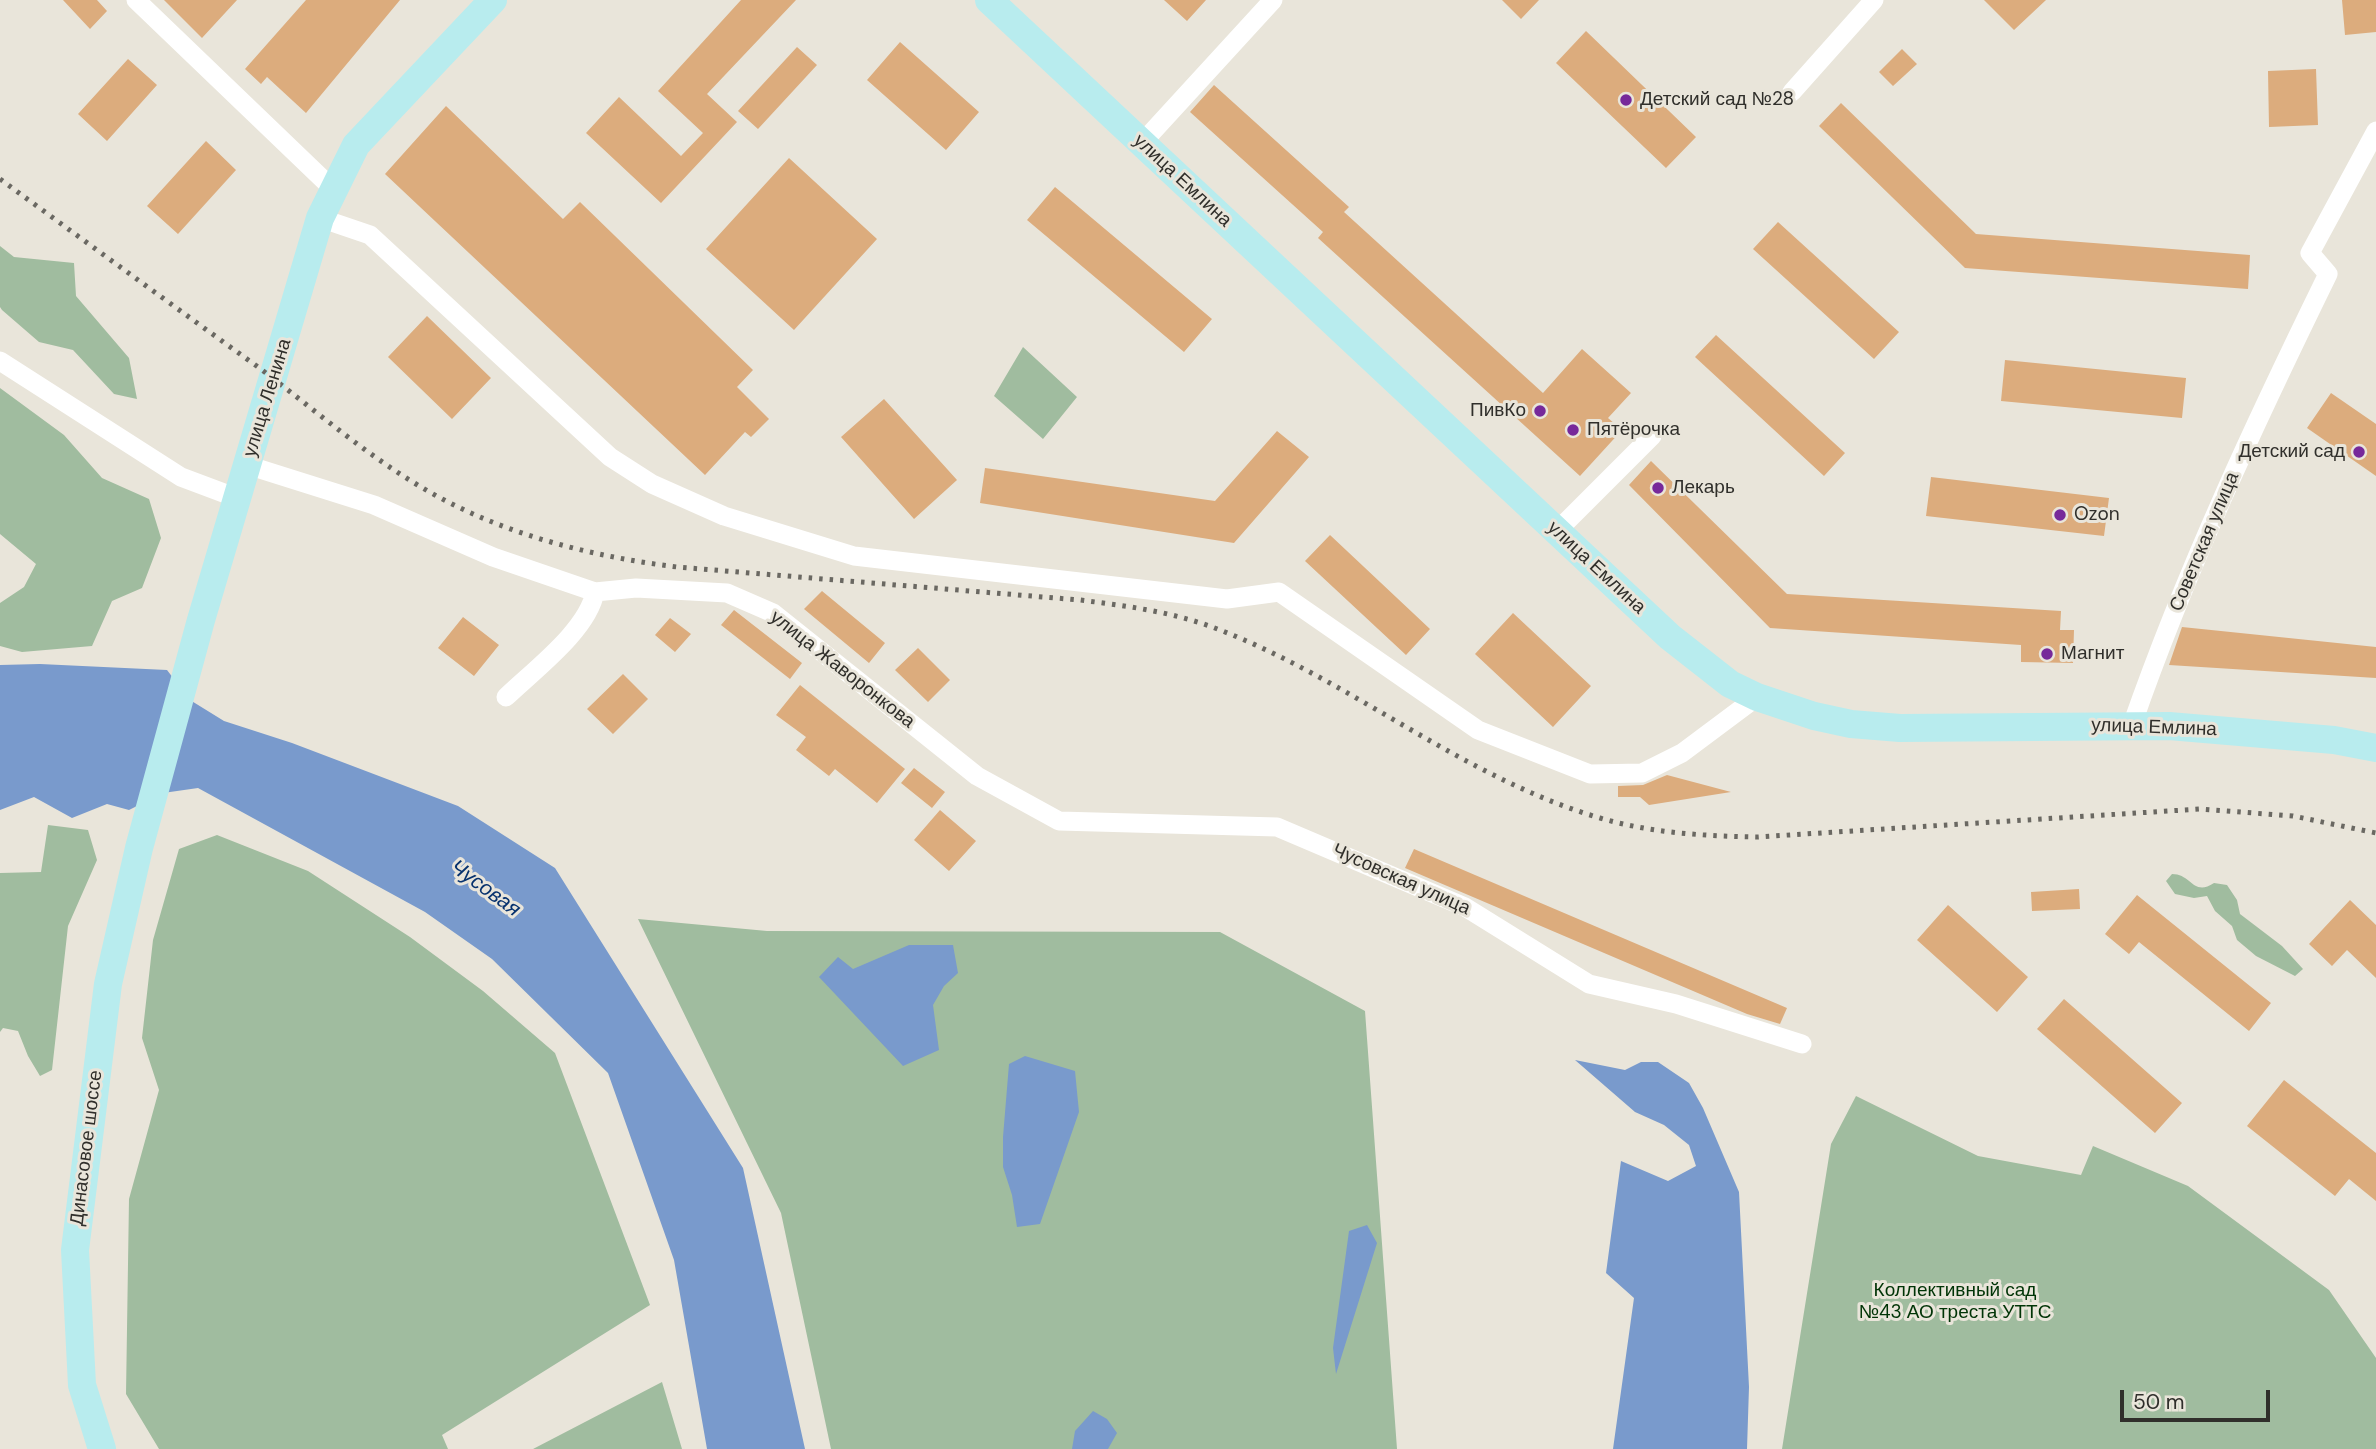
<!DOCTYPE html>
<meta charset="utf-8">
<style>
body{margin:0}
#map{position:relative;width:2376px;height:1449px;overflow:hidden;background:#e9e5da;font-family:"DM Sans",sans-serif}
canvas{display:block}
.scale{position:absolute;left:2120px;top:1390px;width:150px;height:32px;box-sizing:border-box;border:4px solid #302f2b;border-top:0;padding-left:9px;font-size:21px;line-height:24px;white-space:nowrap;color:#302f2b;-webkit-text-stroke:5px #e9e5da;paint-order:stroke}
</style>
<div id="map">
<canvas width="2376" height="1449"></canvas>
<div class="scale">50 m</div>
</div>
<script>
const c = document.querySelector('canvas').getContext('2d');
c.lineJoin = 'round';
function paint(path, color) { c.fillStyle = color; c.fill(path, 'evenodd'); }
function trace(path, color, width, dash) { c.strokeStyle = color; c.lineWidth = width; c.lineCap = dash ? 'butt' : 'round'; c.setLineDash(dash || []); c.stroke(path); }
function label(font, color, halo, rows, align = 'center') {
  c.font = font + ' "DM Sans",sans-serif'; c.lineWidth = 6; c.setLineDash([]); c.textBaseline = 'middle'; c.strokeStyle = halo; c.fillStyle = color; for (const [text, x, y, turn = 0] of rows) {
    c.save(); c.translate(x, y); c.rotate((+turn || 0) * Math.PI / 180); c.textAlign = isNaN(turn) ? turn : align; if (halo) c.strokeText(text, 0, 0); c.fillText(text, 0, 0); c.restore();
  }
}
paint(new Path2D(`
 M 0,246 L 14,257 L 74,263 L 76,296 L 129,358 L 137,399 L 114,394 L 73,350 L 39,342 L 2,310 L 0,307 Z
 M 1023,347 L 1077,397 L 1043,439 L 994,396 Z
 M 0,388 L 64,435 L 102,478 L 149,499 L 161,538 L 142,588 L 112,601 L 92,646 L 22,652 L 0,646 L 0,603 L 24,587 L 36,564 L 0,534 Z
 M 48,825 L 88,830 L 97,860 L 68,926 L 52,1070 L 40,1076 L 28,1056 L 18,1031 L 3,1028 L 0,1032 L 0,873 L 41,872 Z
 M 217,835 L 308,871 L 410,937 L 483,991 L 555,1053 L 650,1305 L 442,1435 L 448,1449 L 159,1449 L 126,1394 L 129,1199 L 159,1090 L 142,1038 L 153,940 L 179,849 Z
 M 2172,874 C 2192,874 2193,897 2214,883 L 2227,885 L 2237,900 L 2240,914 L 2282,946 L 2303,969 L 2295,976 L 2256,956 L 2237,940 L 2232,926 L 2215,911 L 2207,896 L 2194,898 L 2175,894 L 2166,881 Z
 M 638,919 L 767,931 L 1220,932 L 1365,1011 L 1397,1449 L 831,1449 L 781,1213 Z
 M 1856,1096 L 1978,1156 L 2081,1175 L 2093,1146 L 2188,1186 L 2329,1290 L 2376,1358 L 2376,1449 L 1782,1449 L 1831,1144 Z
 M 662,1382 L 682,1449 L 533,1449 Z`), '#a0bc9f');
paint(new Path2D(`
 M 40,664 L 167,670 L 190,700 L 224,721 L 292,743 L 458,806 L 555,868 L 743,1168 L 805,1449 L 707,1449 L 674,1260 L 608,1073 L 492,959 L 425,912 L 198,788 L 163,793 L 129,810 L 107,804 L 72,818 L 34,797 L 0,810 L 0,665 Z
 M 909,945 L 953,945 L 958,973 L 944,986 L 933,1005 L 939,1050 L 903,1066 L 819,977 L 838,957 L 853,969 Z
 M 1025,1056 L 1075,1071 L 1079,1112 L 1040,1224 L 1017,1227 L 1012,1195 L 1003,1167 L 1003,1137 L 1009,1064 Z
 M 1575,1060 L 1625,1070 L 1641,1062 L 1658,1062 L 1689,1083 L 1703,1108 L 1739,1192 L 1749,1387 L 1747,1449 L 1613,1449 L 1634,1298 L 1606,1273 L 1621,1161 L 1668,1181 L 1696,1166 L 1689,1145 L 1664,1125 L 1635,1112 Z
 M 1367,1225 L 1377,1243 L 1336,1374 L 1333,1348 L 1349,1231 Z
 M 1093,1411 L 1107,1419 L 1117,1433 L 1108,1449 L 1072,1449 L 1075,1431 Z`), '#799acc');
paint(new Path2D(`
 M 63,0 L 97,0 L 107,11 L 90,29 Z
 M 164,0 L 237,0 L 202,38 Z
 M 306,0 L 400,0 L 306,113 L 267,77 L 261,84 L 245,69 Z
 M 741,0 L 796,0 L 707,94 L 737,122 L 661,203 L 586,133 L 619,97 L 681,156 L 703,133 L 658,91 Z
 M 1164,0 L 1206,0 L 1187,21 Z
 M 1502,0 L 1539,0 L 1521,19 Z
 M 1984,0 L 2046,0 L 2014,30 Z
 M 2342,0 L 2376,0 L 2376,32 L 2345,35 Z
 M 1586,31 L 1696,137 L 1666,168 L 1556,63 Z
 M 900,42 L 979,112 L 946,150 L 867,80 Z
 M 797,47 L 817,65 L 758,129 L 738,111 Z
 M 1902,49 L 1917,64 L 1893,86 L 1879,72 Z
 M 128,59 L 157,85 L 107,141 L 78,114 Z
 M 2316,69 L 2318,125 L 2269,127 L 2268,71 Z
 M 1214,85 L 1349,207 L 1344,212 L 1543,393 L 1582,349 L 1631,393 L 1608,418 L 1622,430 L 1580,476 L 1318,238 L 1323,232 L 1190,112 Z
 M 1841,103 L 1976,234 L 2250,255 L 2248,289 L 1965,268 L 1819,126 Z
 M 446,106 L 563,219 L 580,202 L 753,370 L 737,387 L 769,419 L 751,437 L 745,432 L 705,475 L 385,174 Z
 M 206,141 L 236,170 L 178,234 L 147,206 Z
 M 789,158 L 877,239 L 794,330 L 706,249 Z
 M 1055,187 L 1212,319 L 1184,352 L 1027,220 Z
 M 1778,222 L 1899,332 L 1874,359 L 1753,249 Z
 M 427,316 L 491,378 L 452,419 L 388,357 Z
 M 1716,335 L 1845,453 L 1824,476 L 1695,357 Z
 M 2005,360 L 2186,378 L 2182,418 L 2001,401 Z
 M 2331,393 L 2376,424 L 2376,476 L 2307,428 Z
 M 884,399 L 957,480 L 914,519 L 841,437 Z
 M 1277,431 L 1309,457 L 1234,543 L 980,503 L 985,468 L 1215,501 Z
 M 1651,461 L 1787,594 L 2061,611 L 2060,630 L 2074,630 L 2073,663 L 2021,662 L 2021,645 L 1770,628 L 1629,485 Z
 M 1931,477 L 2109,498 L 2104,536 L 1926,516 Z
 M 1330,535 L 1430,629 L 1406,655 L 1305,561 Z
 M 822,591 L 885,643 L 869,663 L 804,609 Z
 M 734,610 L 802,663 L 790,679 L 721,625 Z
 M 1513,613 L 1591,686 L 1553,727 L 1475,654 Z
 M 463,617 L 499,645 L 474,676 L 438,648 Z
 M 670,618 L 691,634 L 675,652 L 655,635 Z
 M 2182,627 L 2376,647 L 2376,678 L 2169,665 Z
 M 918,648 L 950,680 L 928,702 L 895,670 Z
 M 623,674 L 648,699 L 613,734 L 587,709 Z
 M 800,685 L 905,769 L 877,803 L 835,769 L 829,776 L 796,750 L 806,737 L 776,715 Z
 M 914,768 L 945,792 L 932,808 L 901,783 Z
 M 1667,775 L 1731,792 L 1649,805 L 1640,797 L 1618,797 L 1618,786 L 1643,785 Z
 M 940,810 L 976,841 L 949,871 L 914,840 Z
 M 1414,849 L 1787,1008 L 1780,1024 L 1747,1014 L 1405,868 Z
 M 2079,889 L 2080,909 L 2032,911 L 2031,892 Z
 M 2137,895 L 2271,1003 L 2249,1031 L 2139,942 L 2129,954 L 2105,934 Z
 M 2350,900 L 2376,925 L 2376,978 L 2347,950 L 2332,966 L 2309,944 Z
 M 1948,905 L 2028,977 L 1997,1012 L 1917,940 Z
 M 2064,999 L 2182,1103 L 2155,1133 L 2037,1029 Z
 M 2284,1080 L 2376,1153 L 2376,1201 L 2349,1179 L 2335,1196 L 2247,1126 Z`), '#dcac7d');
trace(new Path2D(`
 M 136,0 L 334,190
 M 1792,92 L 1874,0
 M 1142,143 L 1273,0
 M 320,218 L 370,235 L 610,457 L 652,484 L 724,516 L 854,556 L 1227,599 L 1279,592 L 1478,730 L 1590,774 L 1642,773 L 1682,753 L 1757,697
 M 0,361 L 181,477 L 237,498
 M 247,465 L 374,505 L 493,557 L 595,592 L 636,588 L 727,593 L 773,613 L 977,776 L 1059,821 L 1277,827 L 1465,907 L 1589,984 L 1676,1004 L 1802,1044
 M 1557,531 L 1652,436
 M 506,697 C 534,670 588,630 595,592
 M 2132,725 C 2186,570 2256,421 2328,274 L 2310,253 L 2376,131`), '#fff', 19);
trace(new Path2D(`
 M 989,0 L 1670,637 L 1730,684 L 1757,697 L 1814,716 L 1851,724 L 1900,728 L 2169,726 L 2334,740 L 2376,748
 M 102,1449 L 82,1385 L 75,1250 L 108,984 L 139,848 L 201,620 L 320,218 L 356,145 L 493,0`), '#b8ecee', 28);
trace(new Path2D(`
 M 0,179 C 86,242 172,305 258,367 C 310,406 360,450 416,484 C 494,532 587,556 677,567 L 1080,600 C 1127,606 1175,612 1220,630 C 1352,681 1463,778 1600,818 C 1651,833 1704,836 1757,837 L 2200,809 L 2293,816 L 2376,833`), '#6a6862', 5, [3.5, 7]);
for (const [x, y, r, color] of [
 [1626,100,7,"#77299a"],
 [1540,411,7,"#77299a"],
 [1573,430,7,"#77299a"],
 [2359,452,7,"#77299a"],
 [1658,488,7,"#77299a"],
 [2060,515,7,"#77299a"],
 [2047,654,7,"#77299a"]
]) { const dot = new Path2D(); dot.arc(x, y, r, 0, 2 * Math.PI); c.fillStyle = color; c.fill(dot); trace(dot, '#e9e5da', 2.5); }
label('19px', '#302f2b', '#e9e5da', [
 ["Детский сад №28",1640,100],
 ["ПивКо",1526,411,"right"],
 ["Пятёрочка",1587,430],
 ["Детский сад",2345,452,"right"],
 ["Лекарь",1672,488],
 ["Ozon",2074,515],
 ["Магнит",2061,654]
], 'left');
label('19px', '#302f2b', '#e9e5da', [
 ["улица Емлина",1182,181,43],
 ["улица Ленина",268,398,-73],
 ["Советская улица",2205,542,-67],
 ["улица Емлина",1596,568,43],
 ["улица Жаворонкова",842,670,38],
 ["улица Емлина",2154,728,2],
 ["Чусовская улица",1401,880,24],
 ["Динасовое шоссе",87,1148,-83]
]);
label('19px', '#003406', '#e9e5da', [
 ["Коллективный сад",1955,1291],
 ["№43 АО треста УТТС",1955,1313]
]);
label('italic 21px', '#07326e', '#e9e5da', [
 ["Чусовая",485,889,36]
]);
</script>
